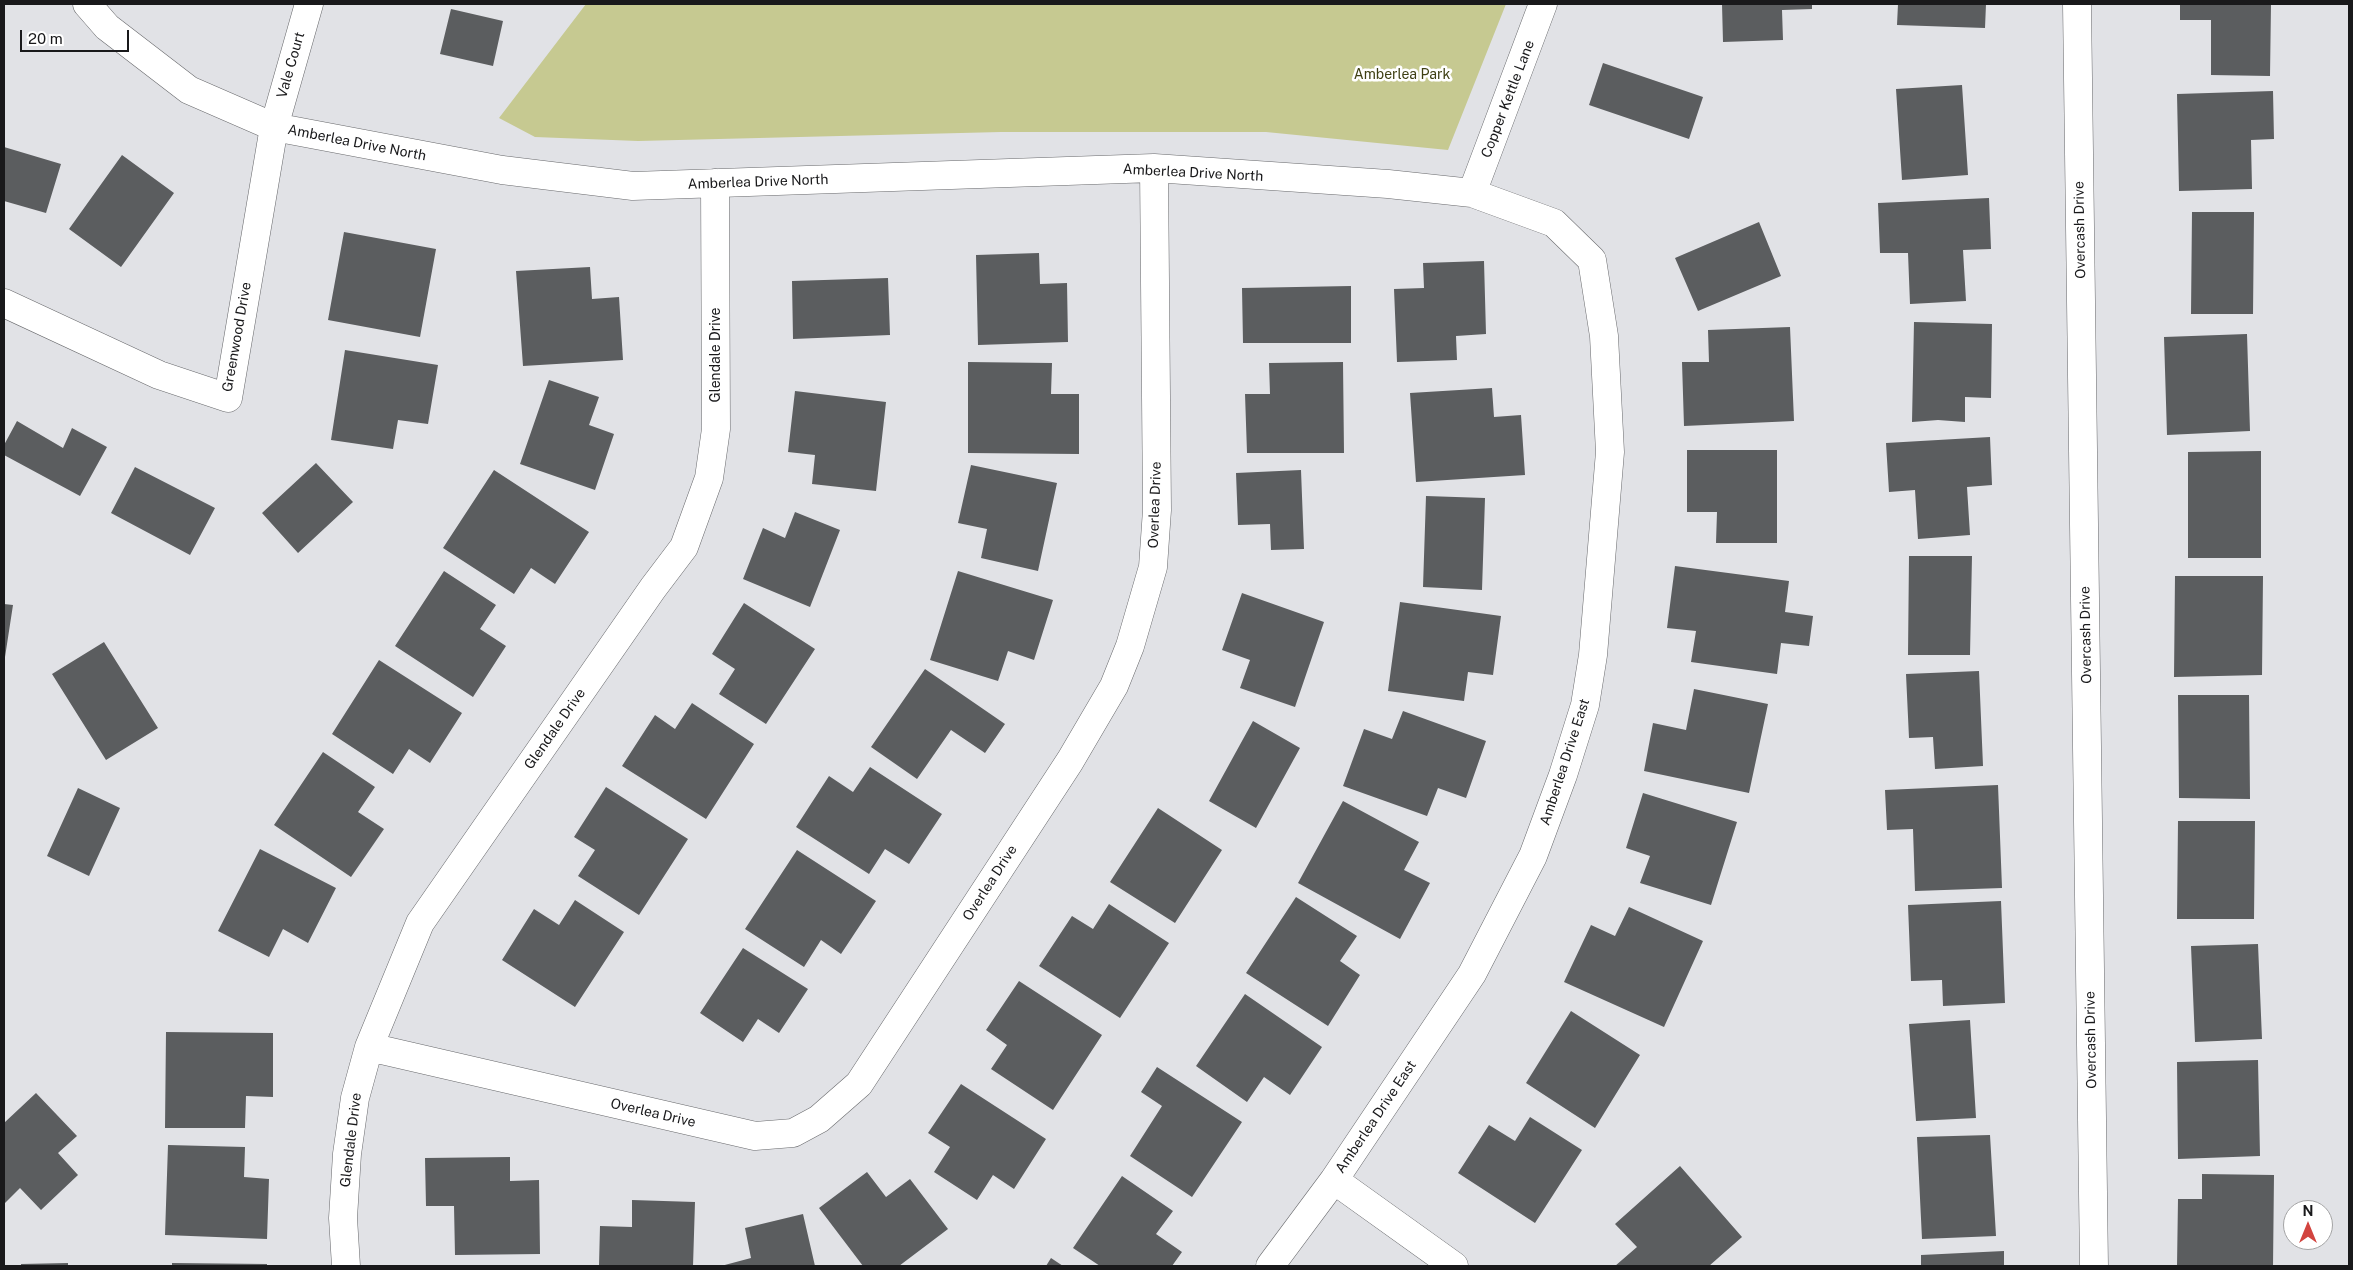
<!DOCTYPE html>
<style>
body{margin:0}
#map{position:relative;width:2353px;height:1270px;overflow:hidden;background:#e1e2e6;font-family:"Public Sans",sans-serif}
canvas{display:block}
.frame{position:absolute;inset:0;border:5px solid #19191b;pointer-events:none}
.north{position:absolute;left:2283px;top:1200px;width:50px;height:50px;box-sizing:border-box;background:#fff;border:1px solid #a3a3a4;border-radius:50%;rotate:0deg;font-size:14px;font-weight:700;line-height:20px;text-align:center;color:#19191b}
.north::after{content:'';display:block;margin:auto;width:18px;height:22px;background:#d2443f;clip-path:polygon(50% 0,100% 100%,50% 72%,0 100%)}
.scale{position:absolute;left:20px;top:30px;width:109px;height:22px;box-sizing:border-box;border:2px solid #19191b;border-top:0;padding-left:6px;font-size:15px;line-height:18px;white-space:nowrap;color:#19191b;-webkit-text-stroke:4px #fff;paint-order:stroke}
</style>
<div id="map">
<canvas width="2353" height="1270"></canvas>
<div class="frame"></div>
<div class="north">N</div>
<div class="scale">20 m</div>
</div>
<script>
const c = document.querySelector('canvas').getContext('2d');
c.lineJoin = 'round';
function paint(path, color) { c.fillStyle = color; c.fill(path, 'evenodd'); }
function trace(path, color, width, dash) { c.strokeStyle = color; c.lineWidth = width; c.lineCap = dash ? 'butt' : 'round'; c.setLineDash(dash || []); c.stroke(path); }
function label(font, color, halo, rows, align = 'center') {
  c.font = font + ' "Public Sans",sans-serif'; c.lineWidth = 5; c.setLineDash([]); c.textBaseline = 'middle'; c.strokeStyle = halo; c.fillStyle = color; for (const [text, x, y, turn = 0] of rows) {
    c.save(); c.translate(x, y); c.rotate((+turn || 0) * Math.PI / 180); c.textAlign = isNaN(turn) ? turn : align; if (halo) c.strokeText(text, 0, 0); c.fillText(text, 0, 0); c.restore();
  }
}
paint(new Path2D(`
 M 586,4 L 1506,4 L 1448,150 L 1266,132 L 1001,132 L 638,141 L 535,137 L 499,118 Z`), '#c6c991');
paint(new Path2D(`
 M 1722,4 L 1812,4 L 1812,9 L 1782,10 L 1783,40 L 1723,42 Z
 M 1898,4 L 1986,4 L 1985,28 L 1897,25 Z
 M 2180,4 L 2271,4 L 2270,76 L 2211,75 L 2211,20 L 2180,20 Z
 M 451,9 L 503,21 L 493,66 L 440,54 Z
 M 1603,63 L 1703,97 L 1689,139 L 1589,105 Z
 M 1962,85 L 1968,175 L 1902,180 L 1896,89 Z
 M 2273,91 L 2274,139 L 2251,140 L 2252,189 L 2179,191 L 2177,94 Z
 M 4,147 L 61,164 L 46,213 L 4,201 Z
 M 122,155 L 174,193 L 121,267 L 69,229 Z
 M 1989,198 L 1991,249 L 1963,250 L 1966,301 L 1910,304 L 1908,253 L 1880,253 L 1878,203 Z
 M 2192,212 L 2254,212 L 2253,314 L 2191,314 Z
 M 1759,222 L 1781,276 L 1698,311 L 1675,258 Z
 M 344,232 L 436,249 L 420,337 L 328,320 Z
 M 1039,253 L 1040,284 L 1067,283 L 1068,342 L 978,345 L 976,255 Z
 M 1484,261 L 1486,334 L 1456,336 L 1457,360 L 1397,362 L 1394,289 L 1424,288 L 1423,263 Z
 M 590,267 L 592,299 L 619,297 L 623,360 L 523,366 L 516,271 Z
 M 888,278 L 890,335 L 793,339 L 792,281 Z
 M 1351,286 L 1351,343 L 1243,343 L 1242,288 Z
 M 1914,322 L 1992,324 L 1991,398 L 1965,397 L 1965,422 L 1938,420 L 1912,422 Z
 M 1790,327 L 1794,421 L 1684,426 L 1682,362 L 1709,362 L 1708,330 Z
 M 2247,334 L 2250,431 L 2167,435 L 2164,337 Z
 M 345,350 L 438,365 L 428,424 L 398,420 L 393,449 L 331,440 Z
 M 968,362 L 1052,363 L 1051,394 L 1079,394 L 1079,454 L 968,453 Z
 M 1343,362 L 1344,453 L 1247,453 L 1245,394 L 1270,394 L 1269,363 Z
 M 549,380 L 599,397 L 589,425 L 614,434 L 595,490 L 520,464 Z
 M 1492,388 L 1494,417 L 1521,415 L 1525,475 L 1416,482 L 1410,393 Z
 M 795,391 L 886,402 L 876,491 L 812,484 L 815,455 L 788,452 Z
 M 17,421 L 63,448 L 72,428 L 107,447 L 80,496 L 4,455 L 4,445 Z
 M 1990,437 L 1992,485 L 1967,487 L 1970,535 L 1918,539 L 1915,490 L 1889,492 L 1886,443 Z
 M 1687,450 L 1777,450 L 1777,543 L 1716,543 L 1717,512 L 1687,512 Z
 M 2261,451 L 2261,558 L 2188,558 L 2188,452 Z
 M 316,463 L 353,502 L 298,553 L 262,513 Z
 M 971,465 L 1057,483 L 1038,571 L 981,558 L 987,529 L 958,523 Z
 M 135,467 L 215,508 L 190,555 L 111,513 Z
 M 494,470 L 589,532 L 555,584 L 531,568 L 514,594 L 443,548 Z
 M 1301,470 L 1304,549 L 1271,550 L 1270,524 L 1238,525 L 1236,473 Z
 M 1426,496 L 1485,498 L 1482,590 L 1423,587 Z
 M 795,512 L 840,530 L 810,607 L 743,579 L 763,528 L 785,538 Z
 M 1909,556 L 1972,556 L 1970,655 L 1908,655 Z
 M 1675,566 L 1789,581 L 1785,612 L 1813,616 L 1809,646 L 1781,643 L 1777,674 L 1691,662 L 1696,631 L 1667,628 Z
 M 444,571 L 496,605 L 480,629 L 506,646 L 473,697 L 395,646 Z
 M 958,571 L 1053,600 L 1034,660 L 1008,651 L 998,681 L 930,660 Z
 M 2175,576 L 2263,576 L 2262,675 L 2174,677 Z
 M 1242,593 L 1324,622 L 1295,707 L 1240,688 L 1250,660 L 1222,650 Z
 M 1400,602 L 1501,616 L 1493,675 L 1468,672 L 1464,701 L 1388,691 Z
 M 744,603 L 815,649 L 766,724 L 719,694 L 735,669 L 712,654 Z
 M 4,604 L 13,605 L 5,657 L 4,657 Z
 M 104,642 L 158,728 L 106,760 L 52,674 Z
 M 379,660 L 462,713 L 430,763 L 409,749 L 393,774 L 332,734 Z
 M 925,669 L 1005,724 L 985,753 L 951,730 L 917,779 L 871,747 Z
 M 1979,671 L 1983,766 L 1935,769 L 1933,737 L 1909,738 L 1906,674 Z
 M 1694,689 L 1768,704 L 1749,793 L 1644,771 L 1653,723 L 1686,730 Z
 M 2178,695 L 2249,695 L 2250,799 L 2179,798 Z
 M 692,703 L 754,744 L 706,819 L 622,766 L 655,715 L 675,729 Z
 M 1403,711 L 1486,741 L 1466,798 L 1438,788 L 1427,816 L 1343,786 L 1364,729 L 1392,739 Z
 M 1253,721 L 1300,748 L 1256,828 L 1209,801 Z
 M 323,752 L 375,787 L 358,812 L 384,829 L 351,877 L 274,825 Z
 M 870,767 L 942,814 L 909,864 L 885,849 L 869,874 L 796,827 L 829,776 L 853,792 Z
 M 1998,785 L 2002,888 L 1915,891 L 1913,829 L 1887,830 L 1885,790 Z
 M 606,787 L 688,839 L 639,915 L 578,876 L 595,850 L 574,837 Z
 M 78,788 L 120,808 L 89,876 L 47,856 Z
 M 1643,793 L 1737,822 L 1711,905 L 1640,883 L 1650,856 L 1626,848 Z
 M 1343,801 L 1419,842 L 1404,870 L 1430,883 L 1400,939 L 1298,883 Z
 M 1158,808 L 1222,850 L 1175,923 L 1110,882 Z
 M 2178,821 L 2255,821 L 2254,919 L 2177,919 Z
 M 260,849 L 336,888 L 308,943 L 283,929 L 269,957 L 218,931 Z
 M 797,850 L 876,901 L 841,954 L 821,940 L 804,967 L 745,929 Z
 M 1296,897 L 1357,936 L 1340,961 L 1360,975 L 1328,1026 L 1246,973 Z
 M 575,900 L 624,932 L 575,1007 L 502,960 L 534,909 L 559,925 Z
 M 2001,901 L 2005,1003 L 1943,1006 L 1942,980 L 1911,981 L 1908,905 Z
 M 1109,904 L 1169,943 L 1120,1018 L 1039,966 L 1072,916 L 1093,929 Z
 M 1629,907 L 1703,941 L 1664,1027 L 1564,982 L 1591,925 L 1615,936 Z
 M 2258,944 L 2262,1039 L 2195,1042 L 2191,946 Z
 M 743,948 L 808,989 L 779,1033 L 758,1019 L 743,1042 L 700,1013 Z
 M 1019,981 L 1102,1035 L 1053,1110 L 991,1069 L 1007,1045 L 986,1030 Z
 M 1245,994 L 1322,1047 L 1290,1095 L 1264,1077 L 1247,1102 L 1196,1066 Z
 M 1571,1011 L 1640,1055 L 1595,1128 L 1526,1083 Z
 M 1970,1020 L 1976,1118 L 1916,1121 L 1909,1024 Z
 M 166,1032 L 273,1033 L 273,1097 L 246,1096 L 245,1128 L 165,1128 Z
 M 2258,1060 L 2260,1156 L 2178,1159 L 2177,1062 Z
 M 1157,1067 L 1242,1122 L 1192,1197 L 1130,1156 L 1162,1106 L 1141,1092 Z
 M 961,1084 L 1046,1139 L 1014,1189 L 993,1175 L 977,1200 L 934,1172 L 950,1147 L 928,1133 Z
 M 36,1093 L 77,1136 L 58,1153 L 78,1175 L 41,1210 L 20,1188 L 4,1204 L 4,1123 Z
 M 1530,1117 L 1582,1150 L 1535,1223 L 1458,1173 L 1489,1125 L 1515,1141 Z
 M 1990,1135 L 1996,1236 L 1922,1239 L 1917,1137 Z
 M 168,1145 L 245,1147 L 244,1177 L 269,1179 L 267,1239 L 165,1235 Z
 M 510,1157 L 510,1181 L 539,1180 L 540,1254 L 455,1255 L 454,1206 L 426,1206 L 425,1158 Z
 M 1680,1166 L 1742,1237 L 1709,1266 L 1615,1266 L 1637,1247 L 1615,1224 Z
 M 867,1172 L 886,1197 L 910,1179 L 948,1229 L 899,1266 L 863,1266 L 819,1208 Z
 M 2202,1174 L 2274,1175 L 2273,1266 L 2177,1266 L 2178,1199 L 2202,1199 Z
 M 1122,1176 L 1173,1211 L 1156,1234 L 1182,1252 L 1172,1266 L 1100,1266 L 1073,1248 Z
 M 632,1200 L 695,1202 L 693,1266 L 599,1266 L 600,1226 L 632,1227 Z
 M 803,1214 L 815,1266 L 721,1266 L 751,1258 L 745,1228 Z
 M 2004,1251 L 2004,1266 L 1921,1266 L 1921,1255 Z
 M 1051,1258 L 1063,1266 L 1046,1266 Z
 M 68,1263 L 68,1266 L 21,1266 L 21,1264 Z
 M 172,1263 L 267,1264 L 267,1266 L 172,1266 Z`), '#5b5d5f');
const street = new Path2D(`
 M 87,4 L 107,27 L 189,90 L 274,127 L 502,170 L 633,186 L 1154,168 L 1388,184 L 1472,193 L 1554,223 L 1592,260 L 1604,336 L 1610,452 L 1593,655 L 1585,705 L 1563,775 L 1533,856 L 1472,974 L 1334,1180 L 1270,1266
 M 2077,4 L 2094,1266
 M 1472,193 L 1543,4
 M 4,303 L 159,375 L 228,398 L 274,127 L 309,4
 M 369,1047 L 755,1136 L 793,1133 L 819,1119 L 859,1084 L 1070,761 L 1114,686 L 1130,646 L 1153,567 L 1157,510 L 1154,168
 M 1334,1180 L 1454,1266
 M 346,1266 L 343,1218 L 347,1154 L 355,1098 L 369,1047 L 420,923 L 653,588 L 684,547 L 709,478 L 716,429 L 715,183`);
trace(street, '#68696c', 29);
trace(street, '#fff', 28);
label('14px', '#19191b', '#fff', [
 ["Vale Court",291,65,-74],
 ["Copper Kettle Lane",1508,99,-69],
 ["Amberlea Drive North",357,143,11],
 ["Amberlea Drive North",1193,173,3],
 ["Amberlea Drive North",758,182,-2],
 ["Overcash Drive",2080,230,-91],
 ["Greenwood Drive",237,337,-80],
 ["Glendale Drive",716,355,-90],
 ["Overlea Drive",1155,505,-88],
 ["Overcash Drive",2086,635,-91],
 ["Glendale Drive",555,729,-55],
 ["Amberlea Drive East",1565,762,-72],
 ["Overlea Drive",990,883,-57],
 ["Overcash Drive",2091,1040,-91],
 ["Overlea Drive",653,1113,13],
 ["Amberlea Drive East",1376,1117,-56],
 ["Glendale Drive",351,1140,-83]
]);
label('14px', '#3e3f13', '#fff', [
 ["Amberlea Park",1402,75]
]);
</script>
